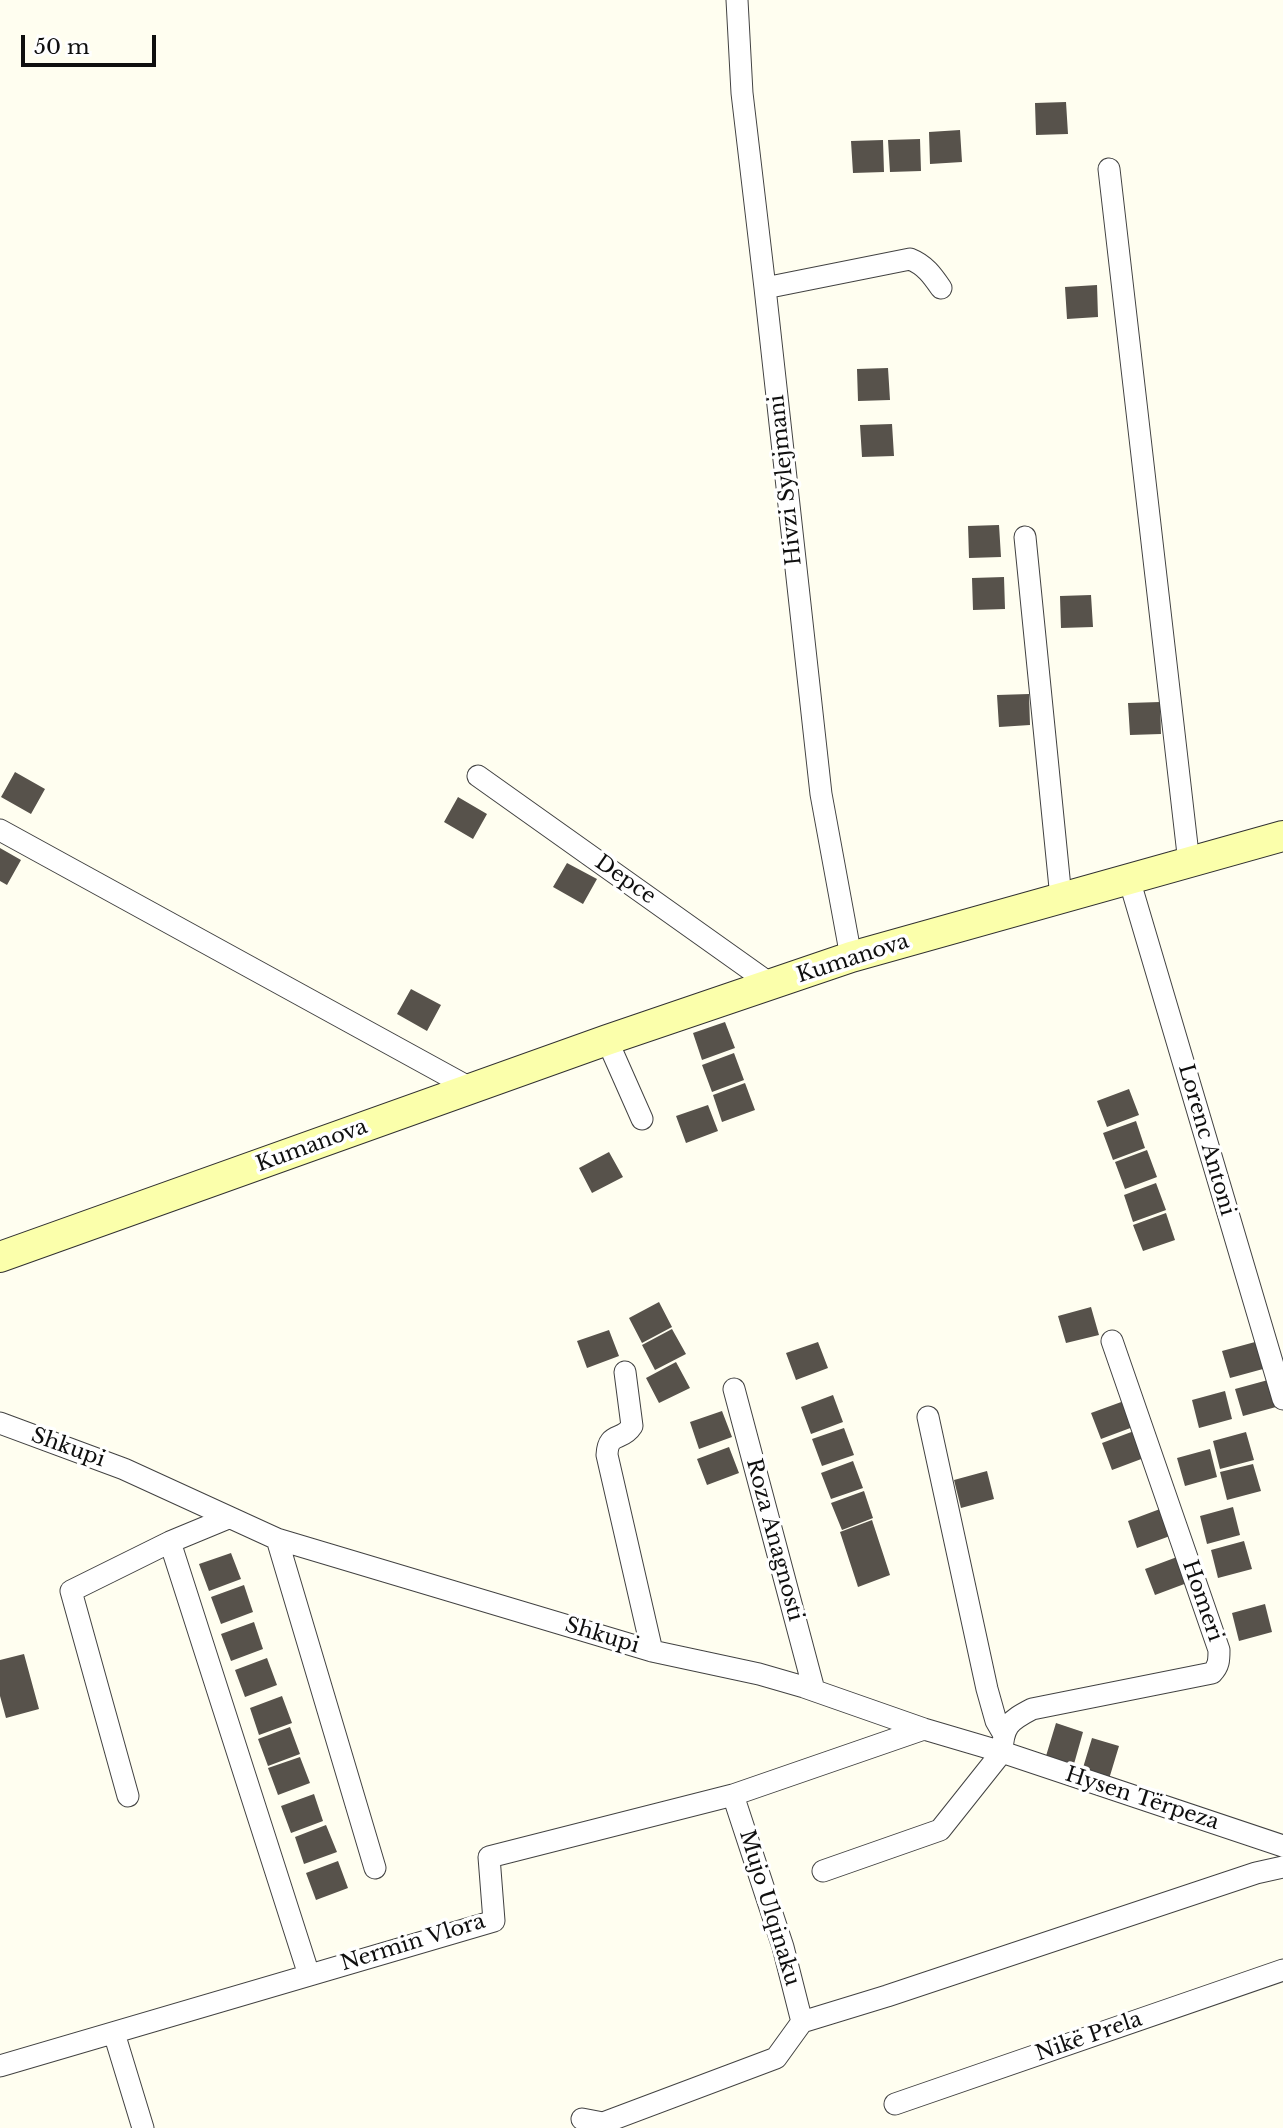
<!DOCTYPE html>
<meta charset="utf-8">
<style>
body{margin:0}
#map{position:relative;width:1283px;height:2128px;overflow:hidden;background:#fffef0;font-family:"Libre Baskerville",serif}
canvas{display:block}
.scale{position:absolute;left:21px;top:35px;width:135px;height:32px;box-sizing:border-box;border:4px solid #0f0f0f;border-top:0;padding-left:9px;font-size:21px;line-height:24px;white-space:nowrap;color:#0f0f0f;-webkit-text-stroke:5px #fff;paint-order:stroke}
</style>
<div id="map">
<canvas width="1283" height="2128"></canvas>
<div class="scale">50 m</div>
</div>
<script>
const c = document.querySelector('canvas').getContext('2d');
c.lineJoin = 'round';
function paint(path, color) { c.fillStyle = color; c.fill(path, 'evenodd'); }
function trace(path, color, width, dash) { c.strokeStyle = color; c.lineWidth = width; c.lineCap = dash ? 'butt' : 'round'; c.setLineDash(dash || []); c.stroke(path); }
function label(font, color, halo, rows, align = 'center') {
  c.font = font + ' "Libre Baskerville",serif'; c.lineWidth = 7; c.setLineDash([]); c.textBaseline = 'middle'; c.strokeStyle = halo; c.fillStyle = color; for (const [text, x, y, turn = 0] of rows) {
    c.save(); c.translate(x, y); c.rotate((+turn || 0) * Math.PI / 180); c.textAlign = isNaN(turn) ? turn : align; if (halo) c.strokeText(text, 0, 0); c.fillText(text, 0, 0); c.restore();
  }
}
paint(new Path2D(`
 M 1066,102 L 1068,134 L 1036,135 L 1035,103 Z
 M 960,130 L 962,162 L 930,164 L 929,132 Z
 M 920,139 L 921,171 L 890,172 L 888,140 Z
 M 883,140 L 884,172 L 853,173 L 851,141 Z
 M 1097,285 L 1098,317 L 1067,319 L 1065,287 Z
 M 888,368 L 890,400 L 858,401 L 857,369 Z
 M 892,424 L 894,456 L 862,457 L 860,425 Z
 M 999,525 L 1001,557 L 969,558 L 968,526 Z
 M 1004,577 L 1005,609 L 973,610 L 972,578 Z
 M 1091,595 L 1093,627 L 1061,628 L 1060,596 Z
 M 1029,694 L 1030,725 L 999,727 L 997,695 Z
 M 1160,702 L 1161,734 L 1130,735 L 1128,703 Z
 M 15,772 L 45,789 L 31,814 L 1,797 Z
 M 458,797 L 487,814 L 473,839 L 444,822 Z
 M 0,848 L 21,860 L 7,885 L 0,881 Z
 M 567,863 L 597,879 L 583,904 L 553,887 Z
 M 411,989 L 441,1005 L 427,1031 L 397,1014 Z
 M 725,1022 L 735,1048 L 702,1060 L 693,1033 Z
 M 734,1053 L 744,1080 L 712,1092 L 702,1065 Z
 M 745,1083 L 755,1110 L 722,1122 L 713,1095 Z
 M 1129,1089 L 1139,1115 L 1107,1127 L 1097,1101 Z
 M 708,1105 L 718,1131 L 686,1143 L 676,1116 Z
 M 1136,1121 L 1145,1148 L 1113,1160 L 1103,1133 Z
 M 1147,1150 L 1157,1177 L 1125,1189 L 1115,1162 Z
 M 609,1152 L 623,1177 L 592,1193 L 579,1168 Z
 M 1156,1183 L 1166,1210 L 1133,1222 L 1124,1195 Z
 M 1166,1213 L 1175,1240 L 1143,1251 L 1133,1225 Z
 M 659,1302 L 672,1327 L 642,1343 L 629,1318 Z
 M 1091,1307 L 1099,1335 L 1066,1343 L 1058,1316 Z
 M 672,1329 L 686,1354 L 655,1370 L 642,1345 Z
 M 609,1330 L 619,1356 L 587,1368 L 577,1341 Z
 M 818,1342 L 828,1368 L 796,1380 L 786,1353 Z
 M 1255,1342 L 1263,1369 L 1230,1378 L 1222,1351 Z
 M 676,1362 L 690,1388 L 659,1403 L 646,1378 Z
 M 1268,1380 L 1276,1407 L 1243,1416 L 1235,1389 Z
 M 1225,1391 L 1232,1419 L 1199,1428 L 1192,1400 Z
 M 833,1395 L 843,1422 L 811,1434 L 801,1407 Z
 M 1124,1401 L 1133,1427 L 1101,1439 L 1091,1413 Z
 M 722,1411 L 732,1437 L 699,1449 L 690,1422 Z
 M 844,1428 L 854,1455 L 822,1466 L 812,1439 Z
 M 1134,1431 L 1144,1458 L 1112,1470 L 1102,1443 Z
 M 1246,1432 L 1254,1460 L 1220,1469 L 1213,1441 Z
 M 729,1447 L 739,1473 L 707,1485 L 697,1459 Z
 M 1210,1449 L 1217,1477 L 1185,1486 L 1177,1458 Z
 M 853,1461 L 863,1488 L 831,1499 L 821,1473 Z
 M 1253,1464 L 1261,1491 L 1227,1500 L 1220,1472 Z
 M 987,1471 L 994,1499 L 961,1508 L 954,1480 Z
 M 864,1491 L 873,1518 L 842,1530 L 831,1503 Z
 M 1233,1507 L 1240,1535 L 1207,1544 L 1200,1516 Z
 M 1160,1509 L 1170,1536 L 1137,1548 L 1128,1521 Z
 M 872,1520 L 890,1575 L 858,1587 L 840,1532 Z
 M 1244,1541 L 1252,1569 L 1218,1578 L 1211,1550 Z
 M 231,1553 L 241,1579 L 209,1591 L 199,1564 Z
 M 1177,1557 L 1187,1583 L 1155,1595 L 1145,1569 Z
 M 244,1585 L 253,1612 L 221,1624 L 211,1597 Z
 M 1265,1604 L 1272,1632 L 1239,1641 L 1232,1613 Z
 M 254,1622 L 263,1649 L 231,1661 L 221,1634 Z
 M 24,1654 L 39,1709 L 6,1718 L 0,1696 L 0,1660 Z
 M 267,1658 L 277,1685 L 245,1697 L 235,1670 Z
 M 282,1696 L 292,1723 L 259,1735 L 250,1708 Z
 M 1056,1723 L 1083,1732 L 1074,1764 L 1046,1756 Z
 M 290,1727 L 300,1754 L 268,1766 L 258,1739 Z
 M 1092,1738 L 1119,1746 L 1109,1779 L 1082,1771 Z
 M 300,1757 L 310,1783 L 278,1795 L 268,1768 Z
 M 314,1794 L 323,1821 L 291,1833 L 281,1806 Z
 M 326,1825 L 337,1852 L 304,1864 L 295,1837 Z
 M 338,1861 L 348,1888 L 316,1900 L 306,1873 Z`), '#57524b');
const street = new Path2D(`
 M 737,0 L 742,93 L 765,288 L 821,794 L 851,957
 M 1109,169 L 1189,863
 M 765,288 L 910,259 C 925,265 932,275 941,288
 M 1025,537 L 1061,898
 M 478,776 L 772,985
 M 0,830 L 472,1089
 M 1129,879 L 1283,1399
 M 607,1040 L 642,1119
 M 625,1372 L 632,1426 C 622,1442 608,1431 607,1455 L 652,1651
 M 734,1389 L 814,1690
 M 928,1417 L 987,1689 L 996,1721 L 1003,1733
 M 0,1423 L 124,1469 L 277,1539 L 652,1651 L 759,1674 L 804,1687 L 924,1729 L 1002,1752 L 1283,1846
 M 277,1539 L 375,1868
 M 170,1542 L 309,1975
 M 1002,1752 C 1003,1726 1009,1721 1032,1709 L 1212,1673 C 1219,1666 1219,1660 1219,1650 L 1112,1341
 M 733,1795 L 783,1947 L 802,2022
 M 128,1796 L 71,1591 L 170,1542 L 228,1518
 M 823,1871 L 940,1830 L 1002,1752
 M 114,2033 L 143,2128
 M 0,2066 L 494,1921 L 489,1857 L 733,1795 L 924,1729
 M 895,2104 L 1283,1970
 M 582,2119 L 603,2123 L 776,2058 L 802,2022 L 887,1996 L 1256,1873 L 1283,1867`);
const secondary = new Path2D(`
 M 0,1257 L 607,1040 L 851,957 L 1283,836`);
trace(street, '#424242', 23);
trace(secondary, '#313131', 32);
trace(street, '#fff', 21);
trace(secondary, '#fbffab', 30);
label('21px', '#0f0f0f', '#fff', [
 ["Hivzi Sylejmani",786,480,-96],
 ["Depce",625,880,35],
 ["Kumanova",853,959,-18],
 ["Lorenc Antoni",1206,1140,74],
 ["Kumanova",312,1146,-20],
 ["Shkupi",68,1448,20],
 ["Roza Anagnosti",774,1540,75],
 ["Homeri",1202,1601,71],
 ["Shkupi",602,1636,17],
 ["Hysen Tërpeza",1142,1799,18],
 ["Mujo Ulqinaku",769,1908,73],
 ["Nermin Vlora",413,1943,-17],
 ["Nikë Prela",1089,2037,-19]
]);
</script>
